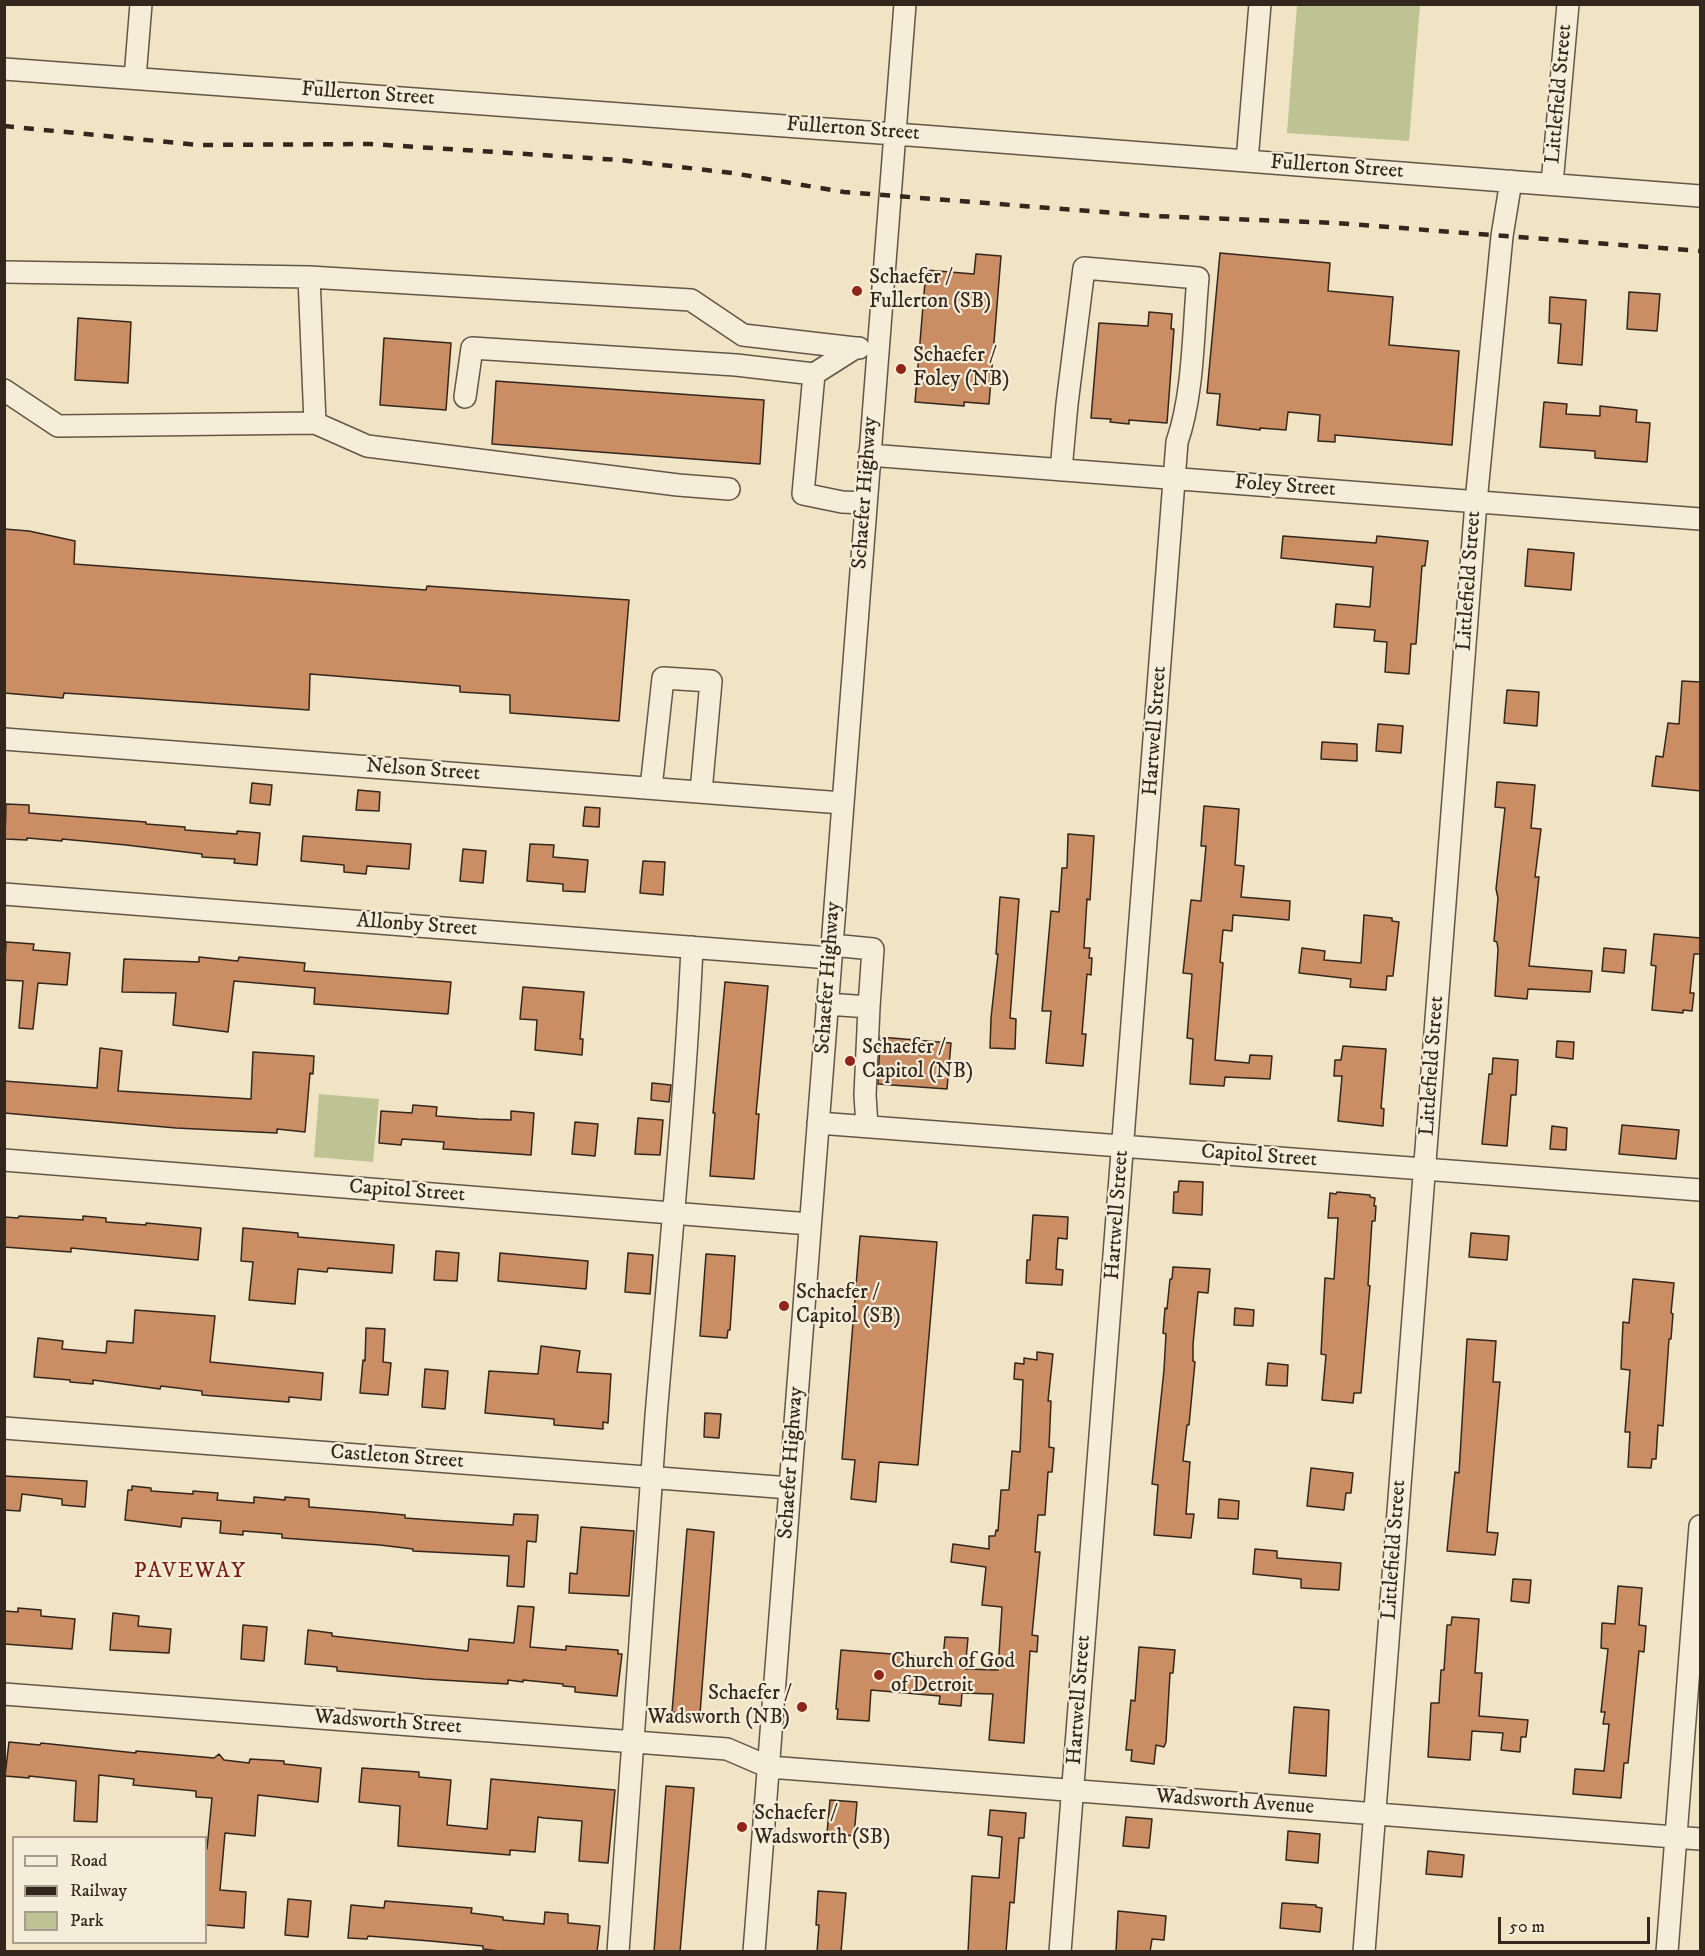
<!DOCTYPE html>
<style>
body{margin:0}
#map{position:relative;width:1705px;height:1956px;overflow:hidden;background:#f1e4c5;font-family:"IM FELL DW Pica",serif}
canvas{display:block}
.frame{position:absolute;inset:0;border:6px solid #33261d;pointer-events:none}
.legend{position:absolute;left:12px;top:1836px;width:195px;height:108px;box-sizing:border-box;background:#f6edd9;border:2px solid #a89d8e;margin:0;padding:8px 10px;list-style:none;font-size:18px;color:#33261d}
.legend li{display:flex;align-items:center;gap:12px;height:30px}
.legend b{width:30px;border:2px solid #a89d8e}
.scale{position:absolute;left:1498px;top:1917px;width:152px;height:27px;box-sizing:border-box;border:3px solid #33261d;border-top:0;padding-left:8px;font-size:18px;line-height:21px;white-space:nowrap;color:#33261d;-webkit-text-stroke:4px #f6edd9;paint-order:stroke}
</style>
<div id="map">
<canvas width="1705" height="1956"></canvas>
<div class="frame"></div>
<ul class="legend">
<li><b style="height:8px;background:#f6edd9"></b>Road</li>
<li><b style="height:8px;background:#33261d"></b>Railway</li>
<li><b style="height:16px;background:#bdc392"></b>Park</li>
</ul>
<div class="scale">50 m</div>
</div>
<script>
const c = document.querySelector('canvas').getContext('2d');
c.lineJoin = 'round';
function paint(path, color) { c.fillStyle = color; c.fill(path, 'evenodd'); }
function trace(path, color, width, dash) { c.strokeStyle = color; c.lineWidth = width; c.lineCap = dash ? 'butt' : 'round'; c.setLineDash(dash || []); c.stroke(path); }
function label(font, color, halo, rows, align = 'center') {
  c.font = font + ' "IM FELL DW Pica",serif'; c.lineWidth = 4.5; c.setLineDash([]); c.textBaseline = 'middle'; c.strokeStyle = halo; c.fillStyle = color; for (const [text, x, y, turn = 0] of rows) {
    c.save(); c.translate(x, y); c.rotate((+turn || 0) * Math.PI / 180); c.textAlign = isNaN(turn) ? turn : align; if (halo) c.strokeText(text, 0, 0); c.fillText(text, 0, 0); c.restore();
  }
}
paint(new Path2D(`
 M 1297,5 L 1420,5 L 1409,141 L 1287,133 Z
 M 319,1094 L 379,1099 L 373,1162 L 314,1157 Z`), '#bdc392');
const building = new Path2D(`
 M 1220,253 L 1330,263 L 1328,291 L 1393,297 L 1389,345 L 1459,351 L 1452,445 L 1335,435 L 1335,442 L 1318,441 L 1320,415 L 1288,412 L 1286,430 L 1260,428 L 1260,430 L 1217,425 L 1220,394 L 1207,393 Z
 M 976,254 L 1001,256 L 989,404 L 964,402 L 964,406 L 915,402 L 926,270 L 974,274 Z
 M 1629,292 L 1660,294 L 1657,331 L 1627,329 Z
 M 1550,297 L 1586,300 L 1582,365 L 1558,363 L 1561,324 L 1549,323 Z
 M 1149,312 L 1172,314 L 1171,329 L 1174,329 L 1167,423 L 1129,420 L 1129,424 L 1110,422 L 1111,419 L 1091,418 L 1099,323 L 1148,326 Z
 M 78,318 L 131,322 L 128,383 L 75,380 Z
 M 384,338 L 451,343 L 446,410 L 380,405 Z
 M 496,381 L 764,400 L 760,464 L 492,444 Z
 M 1544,402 L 1567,404 L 1566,414 L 1600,416 L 1600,406 L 1637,410 L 1636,422 L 1650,423 L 1647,462 L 1595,458 L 1595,451 L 1540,447 Z
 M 4,529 L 29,531 L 75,541 L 74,564 L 426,590 L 427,586 L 629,600 L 619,721 L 510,713 L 510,695 L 460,692 L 460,686 L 310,674 L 309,710 L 64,693 L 63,698 L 4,693 Z
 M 1283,536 L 1376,543 L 1377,536 L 1428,541 L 1425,566 L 1422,566 L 1416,644 L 1411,644 L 1409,674 L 1385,672 L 1387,642 L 1374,641 L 1375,630 L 1334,627 L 1336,604 L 1370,607 L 1373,567 L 1281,558 Z
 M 1528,549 L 1574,553 L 1571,590 L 1525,586 Z
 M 1682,681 L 1701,682 L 1701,791 L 1652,786 L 1656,756 L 1663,757 L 1668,723 L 1679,724 Z
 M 1507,690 L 1539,692 L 1537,726 L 1504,723 Z
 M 1378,724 L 1403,726 L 1401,753 L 1376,751 Z
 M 1322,742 L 1357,744 L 1357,761 L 1321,759 Z
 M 1497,782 L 1535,785 L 1531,828 L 1541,829 L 1535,877 L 1539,877 L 1529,966 L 1592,971 L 1590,992 L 1528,989 L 1527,999 L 1495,996 L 1498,950 L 1497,942 L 1494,941 L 1498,898 L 1496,889 L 1505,808 L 1495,807 Z
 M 252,783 L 272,785 L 270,805 L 250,803 Z
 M 358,790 L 380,792 L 379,811 L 356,810 Z
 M 6,804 L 29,805 L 29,813 L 146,822 L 146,824 L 185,827 L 185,830 L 237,834 L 237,831 L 260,833 L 257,865 L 234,863 L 235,859 L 202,857 L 202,854 L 126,845 L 62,839 L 62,841 L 27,838 L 27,840 L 5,839 Z
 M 1204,806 L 1239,809 L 1235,865 L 1244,866 L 1241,897 L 1290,901 L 1289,920 L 1233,915 L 1232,931 L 1223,930 L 1220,962 L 1223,963 L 1215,1060 L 1249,1063 L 1250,1055 L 1272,1056 L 1270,1079 L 1225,1077 L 1224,1086 L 1190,1084 L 1193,1039 L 1187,1038 L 1192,974 L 1183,973 L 1191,900 L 1201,901 L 1206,846 L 1201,846 Z
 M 585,807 L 600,808 L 599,827 L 583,826 Z
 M 1068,834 L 1094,836 L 1090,900 L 1087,899 L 1084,948 L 1090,948 L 1089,958 L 1092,958 L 1091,975 L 1087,974 L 1082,1034 L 1086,1034 L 1083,1066 L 1046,1063 L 1051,1011 L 1042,1011 L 1051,911 L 1059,912 L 1062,868 L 1067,868 Z
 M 303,836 L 411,844 L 409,869 L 367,866 L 366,874 L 344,872 L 344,865 L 301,861 Z
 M 530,844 L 554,845 L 553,857 L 588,860 L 585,892 L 563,891 L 563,884 L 527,881 Z
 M 463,849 L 486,851 L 483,883 L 460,881 Z
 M 643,861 L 665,862 L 663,895 L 640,893 Z
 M 1000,897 L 1019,899 L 1010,1018 L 1016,1019 L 1015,1049 L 990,1048 L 991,1018 L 998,954 L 996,954 Z
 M 1364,915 L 1392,918 L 1392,921 L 1399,922 L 1393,976 L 1387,976 L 1386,990 L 1350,987 L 1351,979 L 1299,973 L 1302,948 L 1325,951 L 1324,960 L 1361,963 Z
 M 1654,934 L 1701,938 L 1701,954 L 1694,954 L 1690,993 L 1694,993 L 1692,1011 L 1683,1010 L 1683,1013 L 1652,1010 L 1656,966 L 1651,965 Z
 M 6,942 L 34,944 L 33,950 L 70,953 L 67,985 L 38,983 L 33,1029 L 19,1028 L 23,981 L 4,980 Z
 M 1604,948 L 1626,950 L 1624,973 L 1602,971 Z
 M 199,957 L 238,961 L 239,957 L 305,963 L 304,971 L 451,982 L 448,1014 L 314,1004 L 315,988 L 234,981 L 228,1032 L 173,1025 L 176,993 L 122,992 L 124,959 L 199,962 Z
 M 725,982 L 768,986 L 756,1114 L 759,1114 L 754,1179 L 710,1176 L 715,1113 L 713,1113 Z
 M 523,987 L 584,992 L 580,1039 L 583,1039 L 582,1055 L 535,1050 L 537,1020 L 520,1019 Z
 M 880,1037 L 951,1043 L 947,1089 L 878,1084 Z
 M 1557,1041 L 1574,1042 L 1573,1059 L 1556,1057 Z
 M 1343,1046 L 1386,1049 L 1381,1108 L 1384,1109 L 1383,1126 L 1338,1121 L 1342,1076 L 1334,1076 L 1335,1060 L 1341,1060 Z
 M 100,1048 L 122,1051 L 118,1091 L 251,1099 L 253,1052 L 314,1056 L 313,1074 L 310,1073 L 305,1132 L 277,1129 L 277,1133 L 176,1128 L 4,1113 L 4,1081 L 97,1088 Z
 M 1493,1058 L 1518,1060 L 1516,1095 L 1511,1095 L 1507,1146 L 1482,1144 L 1489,1074 L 1492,1074 Z
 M 652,1083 L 671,1085 L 669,1102 L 651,1100 Z
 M 413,1105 L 437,1107 L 436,1116 L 478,1119 L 511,1120 L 511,1111 L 534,1113 L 531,1155 L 443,1149 L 444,1142 L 402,1139 L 401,1145 L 379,1143 L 381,1111 L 412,1113 Z
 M 638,1118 L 663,1120 L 660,1155 L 635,1154 Z
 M 575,1122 L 598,1124 L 595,1156 L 572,1154 Z
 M 1622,1125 L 1679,1130 L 1676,1159 L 1619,1154 Z
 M 1552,1126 L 1567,1128 L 1566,1150 L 1550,1149 Z
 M 1179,1181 L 1203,1182 L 1202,1215 L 1173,1213 L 1174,1192 L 1178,1192 Z
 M 1337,1192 L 1370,1195 L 1370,1197 L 1375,1198 L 1374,1206 L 1376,1206 L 1375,1221 L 1372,1221 L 1368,1285 L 1370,1286 L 1361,1393 L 1354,1393 L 1353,1403 L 1322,1400 L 1326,1355 L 1321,1354 L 1325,1278 L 1334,1279 L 1338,1218 L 1328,1218 L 1330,1193 L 1336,1194 Z
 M 1033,1215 L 1068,1217 L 1067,1239 L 1058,1238 L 1056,1269 L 1063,1270 L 1062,1285 L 1026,1283 L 1027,1260 L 1030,1260 Z
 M 19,1216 L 83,1220 L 83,1216 L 106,1218 L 106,1222 L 146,1225 L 146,1223 L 201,1228 L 198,1260 L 71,1248 L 71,1252 L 4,1247 L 4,1217 L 18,1218 Z
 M 243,1228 L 298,1233 L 298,1237 L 394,1245 L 392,1273 L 328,1268 L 327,1272 L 298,1269 L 295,1304 L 249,1300 L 253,1262 L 241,1261 Z
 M 1471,1233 L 1509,1236 L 1507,1260 L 1469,1257 Z
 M 860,1236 L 937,1242 L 918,1465 L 879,1462 L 876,1502 L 851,1499 L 855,1460 L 842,1459 Z
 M 436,1251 L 459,1253 L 457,1281 L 434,1280 Z
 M 500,1253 L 588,1261 L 586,1289 L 498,1281 Z
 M 628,1253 L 653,1255 L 650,1294 L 625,1292 Z
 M 706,1254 L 735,1256 L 730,1330 L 728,1330 L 727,1338 L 700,1336 Z
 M 1173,1267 L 1210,1269 L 1208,1293 L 1198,1292 L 1193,1344 L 1193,1361 L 1195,1362 L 1189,1425 L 1187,1425 L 1183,1461 L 1190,1462 L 1186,1514 L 1194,1514 L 1191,1538 L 1154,1535 L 1158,1485 L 1152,1484 L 1164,1370 L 1166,1334 L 1163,1333 L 1165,1308 L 1167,1309 L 1170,1279 L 1172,1279 Z
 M 1633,1279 L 1674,1283 L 1671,1313 L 1673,1314 L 1671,1339 L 1669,1339 L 1663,1426 L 1658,1425 L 1656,1459 L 1652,1459 L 1651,1468 L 1628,1467 L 1630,1432 L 1625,1432 L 1630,1370 L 1621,1369 L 1623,1322 L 1629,1323 Z
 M 1235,1308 L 1254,1310 L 1253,1326 L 1234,1325 Z
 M 135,1310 L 215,1316 L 210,1362 L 323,1373 L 321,1400 L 289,1397 L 289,1402 L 202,1395 L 202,1391 L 161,1386 L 160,1389 L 93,1380 L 93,1384 L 70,1382 L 70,1380 L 34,1377 L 38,1338 L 63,1341 L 62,1349 L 106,1353 L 107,1341 L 133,1343 Z
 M 366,1328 L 385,1329 L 383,1362 L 391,1363 L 388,1395 L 360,1393 L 363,1360 L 365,1361 Z
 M 1467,1339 L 1496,1341 L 1493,1382 L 1500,1382 L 1487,1532 L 1498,1533 L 1495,1555 L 1447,1551 L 1455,1472 L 1459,1473 Z
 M 541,1346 L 580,1351 L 577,1372 L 611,1374 L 608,1423 L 603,1422 L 603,1429 L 554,1425 L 554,1419 L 485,1413 L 489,1371 L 538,1374 Z
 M 1037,1352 L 1053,1354 L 1048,1401 L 1051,1401 L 1049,1447 L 1054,1448 L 1052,1472 L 1048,1472 L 1045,1515 L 1038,1515 L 1035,1552 L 1040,1552 L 1032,1635 L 1038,1636 L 1037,1652 L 1030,1651 L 1024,1743 L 989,1740 L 993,1694 L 962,1693 L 961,1706 L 939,1704 L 940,1696 L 871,1690 L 869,1721 L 837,1719 L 838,1709 L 836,1709 L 841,1650 L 943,1658 L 945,1637 L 968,1638 L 965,1669 L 998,1670 L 1002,1607 L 982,1605 L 986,1567 L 951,1562 L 953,1544 L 989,1549 L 989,1536 L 995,1536 L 996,1530 L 998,1531 L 1001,1490 L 1009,1490 L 1012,1451 L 1020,1452 L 1023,1380 L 1014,1379 L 1015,1363 L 1024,1364 L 1024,1358 L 1037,1360 Z
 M 1268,1363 L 1288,1365 L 1287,1386 L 1266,1385 Z
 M 425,1369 L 448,1371 L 445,1409 L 422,1407 Z
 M 705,1413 L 721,1414 L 719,1438 L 704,1437 Z
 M 1311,1468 L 1353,1473 L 1351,1493 L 1346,1493 L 1344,1510 L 1307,1506 Z
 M 4,1476 L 87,1481 L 85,1507 L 62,1505 L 62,1499 L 22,1494 L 20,1511 L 4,1510 Z
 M 132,1486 L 151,1488 L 151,1491 L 193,1494 L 193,1491 L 218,1493 L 217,1500 L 254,1503 L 254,1497 L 285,1500 L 285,1497 L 309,1499 L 309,1507 L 373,1512 L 405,1515 L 405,1518 L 447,1521 L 513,1525 L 514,1514 L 538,1515 L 536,1542 L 527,1541 L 524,1587 L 507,1586 L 509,1556 L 413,1551 L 413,1549 L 380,1545 L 282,1538 L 282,1534 L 243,1531 L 243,1535 L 220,1533 L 221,1521 L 182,1518 L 181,1527 L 125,1520 L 128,1490 L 132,1490 Z
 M 1219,1499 L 1239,1501 L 1238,1519 L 1218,1518 Z
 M 581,1527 L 634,1531 L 629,1596 L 569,1593 L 570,1573 L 577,1574 Z
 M 687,1529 L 714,1532 L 700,1714 L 672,1712 Z
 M 1255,1549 L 1277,1551 L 1277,1558 L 1341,1563 L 1339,1590 L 1301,1588 L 1301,1579 L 1253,1574 Z
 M 1513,1579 L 1531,1580 L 1529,1603 L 1511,1601 Z
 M 1618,1586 L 1642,1588 L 1639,1625 L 1646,1626 L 1644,1652 L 1639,1651 L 1628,1763 L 1624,1763 L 1621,1798 L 1573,1794 L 1575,1769 L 1604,1771 L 1609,1724 L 1603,1724 L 1605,1712 L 1601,1712 L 1608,1649 L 1601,1648 L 1602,1623 L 1615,1624 Z
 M 518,1606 L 534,1607 L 530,1647 L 566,1650 L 566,1646 L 618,1650 L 618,1654 L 622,1654 L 617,1696 L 575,1692 L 575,1687 L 563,1686 L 563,1684 L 523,1680 L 523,1682 L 508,1680 L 508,1684 L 425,1679 L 337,1671 L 337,1667 L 305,1664 L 308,1630 L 332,1633 L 332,1636 L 468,1651 L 469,1639 L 514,1643 Z
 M 18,1608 L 41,1610 L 41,1616 L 75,1619 L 72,1649 L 4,1644 L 4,1611 L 18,1612 Z
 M 113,1613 L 139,1616 L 138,1626 L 171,1629 L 169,1653 L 110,1650 Z
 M 1452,1617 L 1479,1619 L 1475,1673 L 1482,1673 L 1479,1716 L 1528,1720 L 1526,1737 L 1521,1737 L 1520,1752 L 1501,1750 L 1503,1733 L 1472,1731 L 1470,1760 L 1428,1757 L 1431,1703 L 1439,1703 L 1441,1670 L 1444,1670 L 1447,1625 L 1451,1625 Z
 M 243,1625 L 267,1627 L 264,1661 L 241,1659 Z
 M 1139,1647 L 1175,1650 L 1173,1673 L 1170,1673 L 1166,1742 L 1164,1747 L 1156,1745 L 1154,1764 L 1131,1761 L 1132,1750 L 1126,1750 L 1131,1700 L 1135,1701 Z
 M 1294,1707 L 1329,1710 L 1326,1776 L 1289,1773 Z
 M 9,1742 L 40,1745 L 41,1743 L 136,1753 L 136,1751 L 214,1758 L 219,1754 L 224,1760 L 249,1763 L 250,1759 L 284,1761 L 284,1764 L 321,1768 L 318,1802 L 258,1795 L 255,1836 L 225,1833 L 220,1890 L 246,1892 L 244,1928 L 206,1925 L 206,1849 L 207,1849 L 212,1798 L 196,1797 L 196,1791 L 133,1785 L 134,1779 L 99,1775 L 97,1822 L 74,1821 L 76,1781 L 29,1776 L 29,1778 L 5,1776 Z
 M 362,1768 L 419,1772 L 419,1777 L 451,1780 L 447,1825 L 487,1829 L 491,1779 L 615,1790 L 608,1863 L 579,1861 L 582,1821 L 544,1818 L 538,1817 L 535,1852 L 510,1850 L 510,1855 L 398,1846 L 400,1806 L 359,1802 Z
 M 666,1786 L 694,1788 L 680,1952 L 654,1952 Z
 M 830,1800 L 857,1802 L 854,1836 L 827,1833 Z
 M 990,1810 L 1026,1813 L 1024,1838 L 1019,1838 L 1014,1903 L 1010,1902 L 1006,1952 L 968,1952 L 972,1876 L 999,1878 L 1002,1837 L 988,1835 Z
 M 1126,1817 L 1152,1819 L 1149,1848 L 1123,1846 Z
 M 1288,1831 L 1320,1834 L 1318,1863 L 1286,1860 Z
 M 1428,1851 L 1464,1855 L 1462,1877 L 1426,1874 Z
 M 818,1891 L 846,1893 L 841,1952 L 817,1952 L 819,1925 L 816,1925 Z
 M 288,1899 L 311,1901 L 308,1937 L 285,1935 Z
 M 385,1901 L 472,1908 L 471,1913 L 503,1917 L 503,1920 L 544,1924 L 545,1912 L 568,1914 L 568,1923 L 600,1926 L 597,1952 L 508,1952 L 483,1949 L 483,1946 L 430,1941 L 368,1936 L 367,1939 L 348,1938 L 351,1905 L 384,1908 Z
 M 1282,1903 L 1316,1905 L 1316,1907 L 1322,1908 L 1320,1932 L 1280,1928 Z
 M 1118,1911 L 1166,1916 L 1164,1940 L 1152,1939 L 1150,1952 L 1116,1952 Z`);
paint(building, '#cb8d64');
trace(building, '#33261d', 1.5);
const minor = new Path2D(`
 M 4,69 L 922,136 L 1700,196
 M 135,78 L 141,4
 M 1247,161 L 1260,4
 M 1552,184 L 1568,4
 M 4,272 L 309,277 L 691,300 L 743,335 L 855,348
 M 814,374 L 803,494 L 842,502 L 865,503
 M 4,390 L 58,426 L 315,423 L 309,277
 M 465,397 L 472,348 L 736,365 L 814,374 L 855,348 L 859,348
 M 315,423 L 367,446 L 678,485 L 729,489
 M 869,455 L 1700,519
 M 4,739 L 842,803
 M 651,788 L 663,678 L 711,681 L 701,792
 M 4,894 L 830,958
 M 827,1004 L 869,1007 L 873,949 L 832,945
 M 818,1123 L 1700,1190
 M 867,1126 L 865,1095 L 869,1007
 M 4,1160 L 810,1224
 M 4,1428 L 790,1488
 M 4,1694 L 727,1749 L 769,1767 L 1700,1839
 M 618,1952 C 630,1773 642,1594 656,1416 C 669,1260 685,1104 692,947
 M 754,1952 L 905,4
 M 1060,1952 L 1177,442 C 1194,393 1193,330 1198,278 L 1084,268 L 1067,404 L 1061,470
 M 1364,1952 L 1476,502 L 1502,236 L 1511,181
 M 1667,1952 L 1700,1526`);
trace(minor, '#625647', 24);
trace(minor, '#f6edd9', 21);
trace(new Path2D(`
 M 4,126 L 198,145 L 370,144 L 620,160 L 732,173 L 844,192 L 1153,216 L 1336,223 L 1700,251`), '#33261d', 4.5, [10, 10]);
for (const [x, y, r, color] of [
 [857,291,6,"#8f2418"],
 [901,369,6,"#8f2418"],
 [850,1061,6,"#8f2418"],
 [784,1306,6,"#8f2418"],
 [879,1675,6,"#8f2418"],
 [802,1707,6,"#8f2418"],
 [742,1827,6,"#8f2418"]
]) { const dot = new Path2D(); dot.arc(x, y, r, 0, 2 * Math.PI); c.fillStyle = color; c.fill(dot); trace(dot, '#f6edd9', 2); }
label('21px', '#33261d', '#f6edd9', [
 ["Littlefield Street",1560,94,-85],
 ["Fullerton Street",368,95,4],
 ["Fullerton Street",853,130,4],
 ["Fullerton Street",1337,168,4],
 ["Foley Street",1285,487,4],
 ["Schaefer Highway",866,493,-86],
 ["Littlefield Street",1470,581,-86],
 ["Hartwell Street",1156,731,-86],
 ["Nelson Street",423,771,4],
 ["Allonby Street",417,926,4],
 ["Schaefer Highway",829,978,-86],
 ["Littlefield Street",1433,1066,-86],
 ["Capitol Street",1259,1157,4],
 ["Capitol Street",407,1192,4],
 ["Hartwell Street",1118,1215,-86],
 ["Castleton Street",397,1458,4],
 ["Schaefer Highway",792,1463,-86],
 ["Littlefield Street",1395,1550,-86],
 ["Hartwell Street",1080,1700,-86],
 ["Wadsworth Street",388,1723,4],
 ["Wadsworth Avenue",1235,1803,4]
]);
label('21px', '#33261d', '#f6edd9', [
 ["Schaefer /",869,279],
 ["Fullerton (SB)",869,303],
 ["Schaefer /",913,357],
 ["Foley (NB)",913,381],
 ["Schaefer /",862,1049],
 ["Capitol (NB)",862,1073],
 ["Schaefer /",796,1294],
 ["Capitol (SB)",796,1318],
 ["Church of God",891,1663],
 ["of Detroit",891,1687],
 ["Schaefer /",790,1695,"right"],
 ["Wadsworth (NB)",790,1719,"right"],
 ["Schaefer /",754,1815],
 ["Wadsworth (SB)",754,1839]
], 'left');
c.letterSpacing = '1.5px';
label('22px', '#7a1f14', '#f6edd9', [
 ["PAVEWAY",190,1572]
]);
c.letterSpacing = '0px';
</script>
